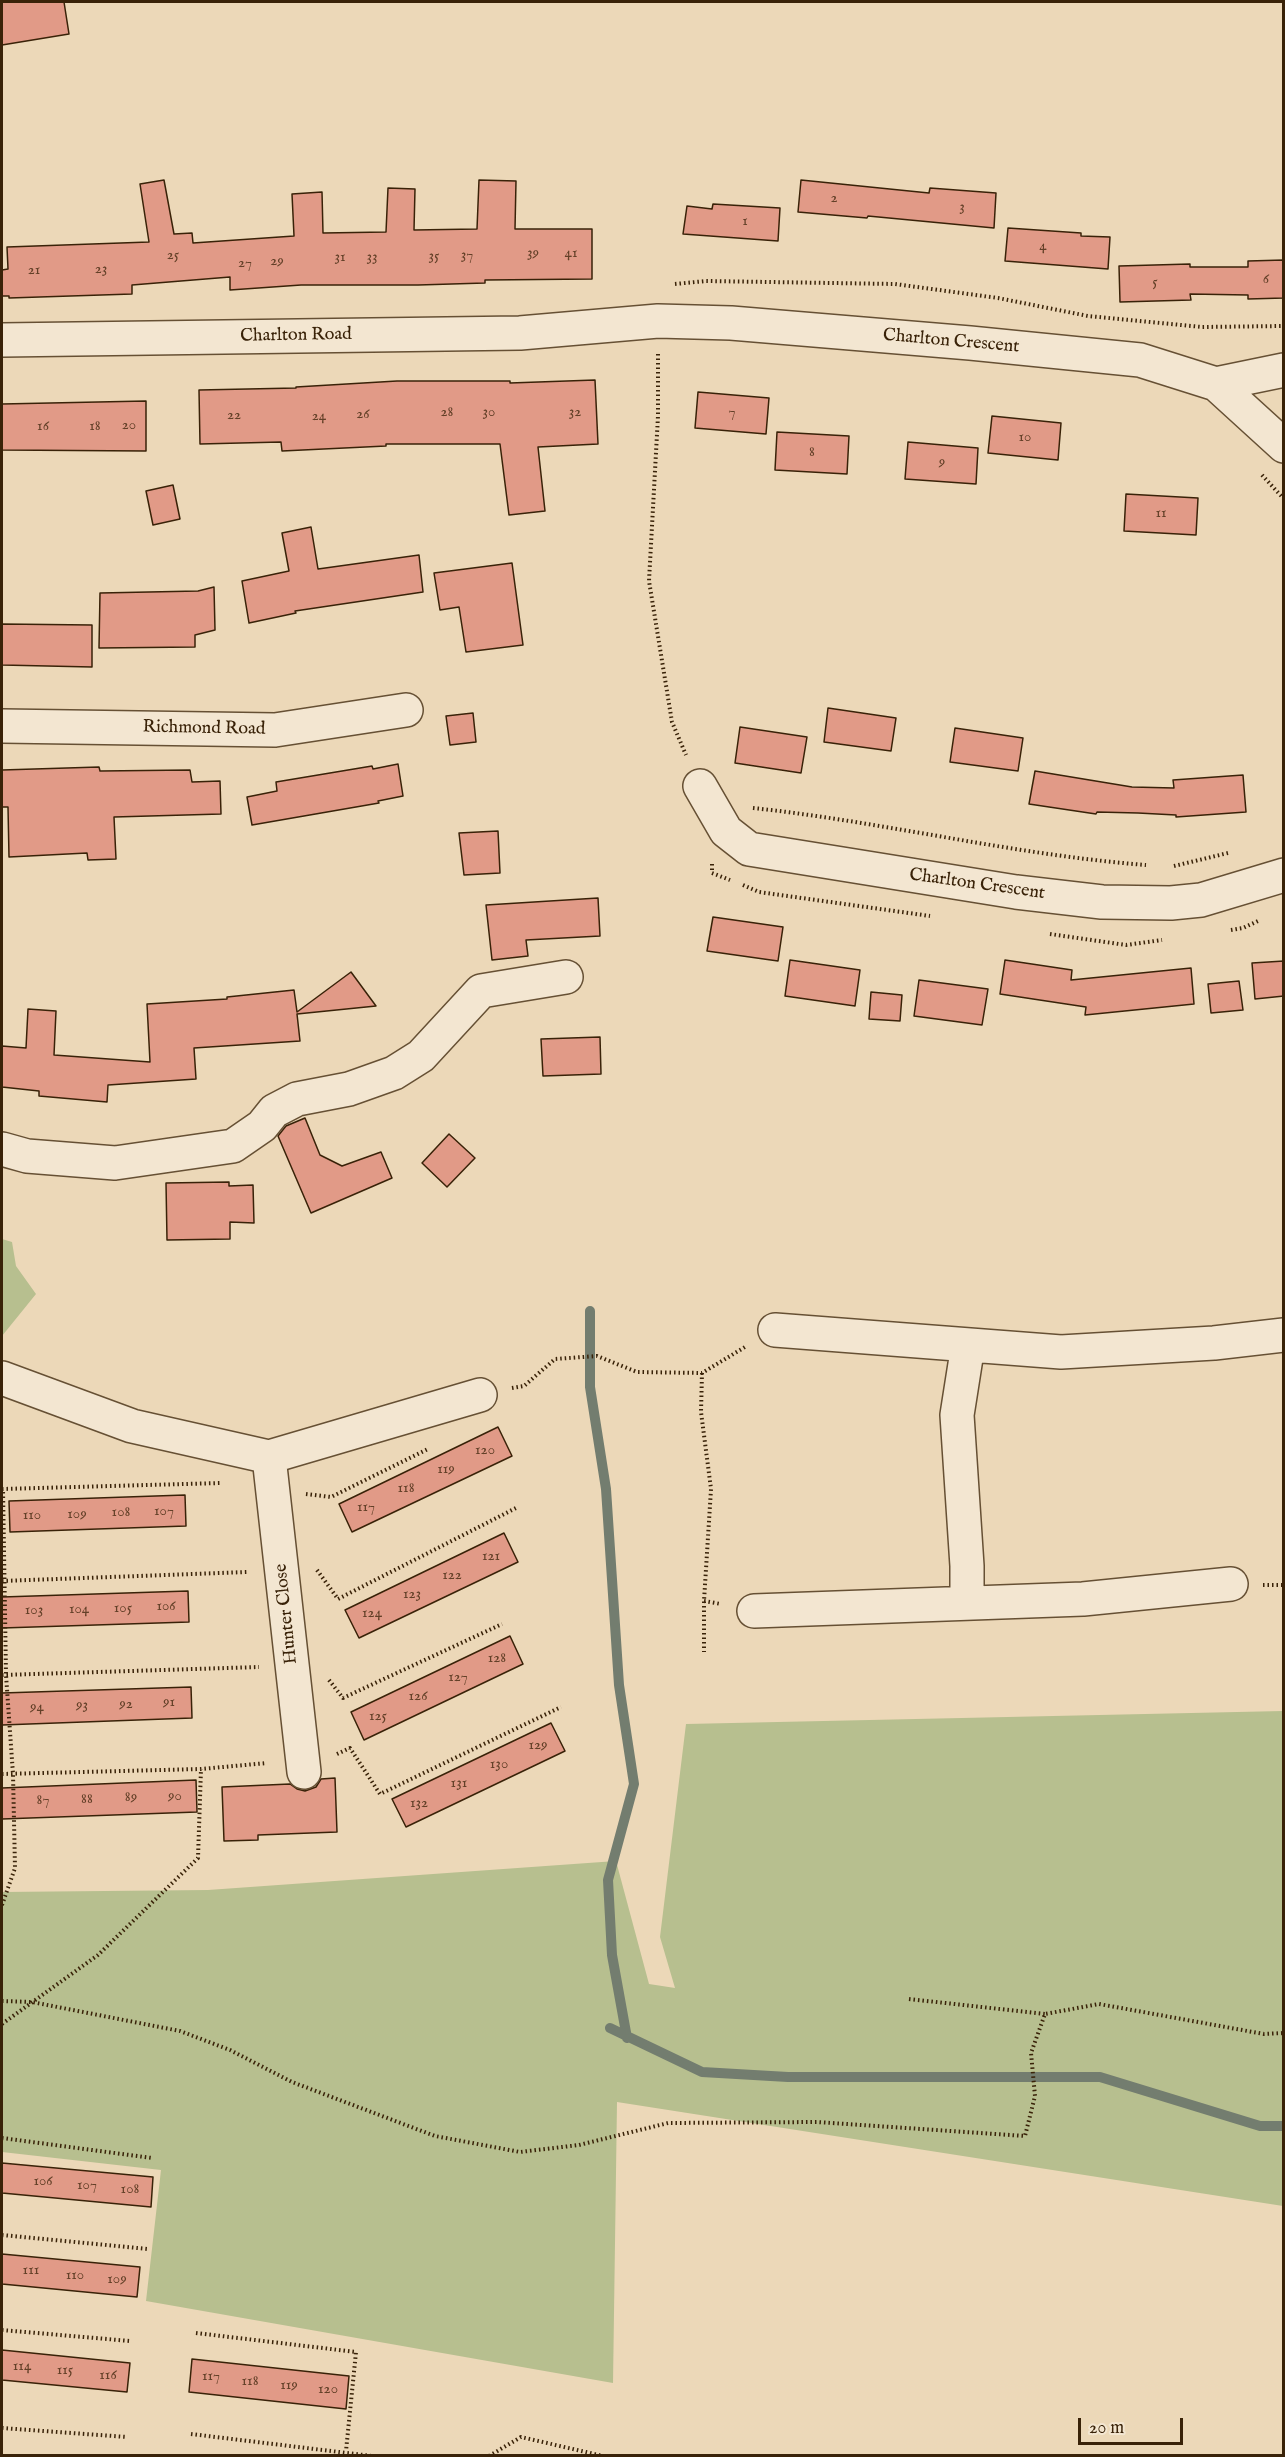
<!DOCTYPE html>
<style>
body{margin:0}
#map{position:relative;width:1285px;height:2457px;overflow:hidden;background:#ecd8b8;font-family:"IM FELL English",serif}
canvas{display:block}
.frame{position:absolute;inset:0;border:3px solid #392208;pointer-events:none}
.scale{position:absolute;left:1078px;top:2418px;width:105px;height:27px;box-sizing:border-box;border:3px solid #392208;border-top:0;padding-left:8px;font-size:18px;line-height:21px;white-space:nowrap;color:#392208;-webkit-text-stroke:4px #f3e6d1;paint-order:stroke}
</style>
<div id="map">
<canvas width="1285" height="2457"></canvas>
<div class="frame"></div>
<div class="scale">20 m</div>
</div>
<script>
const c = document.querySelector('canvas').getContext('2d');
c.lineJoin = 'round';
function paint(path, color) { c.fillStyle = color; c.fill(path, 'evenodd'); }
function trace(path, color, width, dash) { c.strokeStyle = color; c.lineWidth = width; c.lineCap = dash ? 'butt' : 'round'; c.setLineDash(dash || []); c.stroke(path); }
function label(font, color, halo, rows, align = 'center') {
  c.font = font + ' "IM FELL English",serif'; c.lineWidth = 4.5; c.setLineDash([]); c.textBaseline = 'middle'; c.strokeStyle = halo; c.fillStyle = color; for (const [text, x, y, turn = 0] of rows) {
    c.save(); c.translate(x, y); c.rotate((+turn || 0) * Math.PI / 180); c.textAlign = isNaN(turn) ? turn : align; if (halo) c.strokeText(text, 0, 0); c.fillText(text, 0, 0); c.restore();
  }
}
paint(new Path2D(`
 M 2,1239 L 12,1242 L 16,1266 L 36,1294 L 2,1336 Z
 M 1283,1711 L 1283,2206 L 617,2102 L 613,2383 L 146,2301 L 161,2170 L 2,2152 L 2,1892 L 208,1890 L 616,1861 L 649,1984 L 675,1988 L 660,1937 L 686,1724 Z`), '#b7bf8f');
trace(new Path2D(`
 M 590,1311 L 590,1387 L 606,1489 L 619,1685 L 634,1784 L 608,1880 L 612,1955 L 627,2038
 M 610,2028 L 702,2072 L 788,2077 L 1100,2077 L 1260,2126 L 1284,2126`), '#737d6f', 10);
const building = new Path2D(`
 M 2,2 L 64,2 L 69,34 L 2,45 Z
 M 164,180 L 174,234 L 192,233 L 193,243 L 294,236 L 292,194 L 322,192 L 323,233 L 386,232 L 388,188 L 415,189 L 414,230 L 477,229 L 479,180 L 516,181 L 515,229 L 592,229 L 592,279 L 485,280 L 485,283 L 418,285 L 301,285 L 230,290 L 230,277 L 132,285 L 132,294 L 9,298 L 9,296 L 2,296 L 2,270 L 8,269 L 7,247 L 149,242 L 140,184 Z
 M 801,180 L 929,193 L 930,188 L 996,193 L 994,228 L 868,216 L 867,218 L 798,212 Z
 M 713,204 L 780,208 L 778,241 L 683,234 L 687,206 L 712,209 Z
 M 1008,228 L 1081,233 L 1081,236 L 1110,237 L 1108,269 L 1005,261 Z
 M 1284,260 L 1284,298 L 1248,299 L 1248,295 L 1190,294 L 1191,300 L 1120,302 L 1119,266 L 1190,264 L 1190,267 L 1248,267 L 1248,261 Z
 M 595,380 L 598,444 L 538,447 L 545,511 L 509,515 L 500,444 L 386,444 L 386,446 L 282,451 L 281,442 L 200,444 L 199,390 L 296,388 L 296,387 L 397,381 L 510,381 L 510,383 Z
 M 698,392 L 769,398 L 766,434 L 695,428 Z
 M 146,401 L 146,451 L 2,450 L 2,404 Z
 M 992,416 L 1061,423 L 1058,460 L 988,453 Z
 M 777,432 L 849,436 L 847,474 L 775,470 Z
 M 908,442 L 978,448 L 976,484 L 905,479 Z
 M 173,485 L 180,519 L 153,525 L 146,491 Z
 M 1126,494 L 1198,498 L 1196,535 L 1124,531 Z
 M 311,527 L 318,569 L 419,555 L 423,592 L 295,611 L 296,613 L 249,623 L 242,581 L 289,571 L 282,533 Z
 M 512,563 L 523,645 L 466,652 L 459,607 L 440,610 L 434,573 Z
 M 214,587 L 215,630 L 195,635 L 195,647 L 99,648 L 100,593 L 198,591 Z
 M 2,624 L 92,625 L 92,667 L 2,665 Z
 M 828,708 L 896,718 L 891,751 L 824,742 Z
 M 473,713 L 476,742 L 450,745 L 446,716 Z
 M 740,727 L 807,737 L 801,773 L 735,763 Z
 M 955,728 L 1023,738 L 1018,771 L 950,762 Z
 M 398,764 L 403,796 L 378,801 L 379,803 L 252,825 L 247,797 L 277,791 L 276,782 L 372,766 L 373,769 Z
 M 99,767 L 100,771 L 190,770 L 192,782 L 220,781 L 221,814 L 114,817 L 116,859 L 88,860 L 87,853 L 9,857 L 8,807 L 2,807 L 2,770 Z
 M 1035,771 L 1132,787 L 1174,788 L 1173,780 L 1243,775 L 1246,812 L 1176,817 L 1176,815 L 1138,813 L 1097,812 L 1096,814 L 1029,804 Z
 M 498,831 L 500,873 L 464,875 L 459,833 Z
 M 598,898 L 600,936 L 526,940 L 528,956 L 492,960 L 486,905 Z
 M 713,917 L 783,927 L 778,961 L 707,951 Z
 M 790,960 L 860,970 L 855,1006 L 785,996 Z
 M 1005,960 L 1072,970 L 1071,980 L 1191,968 L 1194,1004 L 1085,1015 L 1086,1007 L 1000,994 Z
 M 1284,961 L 1284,996 L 1255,999 L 1252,963 Z
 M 351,972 L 376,1006 L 297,1014 L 300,1041 L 194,1048 L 196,1079 L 108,1085 L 107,1102 L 39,1096 L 39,1091 L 2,1087 L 2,1046 L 26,1048 L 28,1009 L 56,1011 L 54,1055 L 150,1062 L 147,1004 L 227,999 L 227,997 L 294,990 L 297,1012 Z
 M 919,980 L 988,989 L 982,1025 L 914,1016 Z
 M 1239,981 L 1243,1010 L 1211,1013 L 1208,984 Z
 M 871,992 L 902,995 L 900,1021 L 869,1019 Z
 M 600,1037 L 601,1074 L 543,1076 L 541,1039 Z
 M 305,1118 L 320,1155 L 342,1166 L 381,1152 L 392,1178 L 311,1213 L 278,1136 L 286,1126 Z
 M 449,1134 L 475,1158 L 447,1187 L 422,1163 Z
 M 229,1182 L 229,1186 L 253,1185 L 254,1223 L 230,1222 L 230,1239 L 167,1240 L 166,1183 Z
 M 498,1427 L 512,1456 L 352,1532 L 339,1504 Z
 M 185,1495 L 186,1526 L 10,1532 L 9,1501 Z
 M 504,1533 L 518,1562 L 359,1638 L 345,1610 Z
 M 188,1591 L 189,1622 L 2,1628 L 2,1597 Z
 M 510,1636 L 523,1664 L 364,1740 L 351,1712 Z
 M 191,1687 L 192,1718 L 2,1725 L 2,1693 Z
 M 551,1723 L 565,1751 L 406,1827 L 392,1799 Z
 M 335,1778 L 337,1832 L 258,1835 L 258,1840 L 224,1841 L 222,1787 L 290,1784 L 297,1789 L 305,1791 L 316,1787 L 321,1779 Z
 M 196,1780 L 197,1812 L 2,1819 L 2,1788 Z
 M 2,2163 L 153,2177 L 151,2207 L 2,2193 Z
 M 2,2254 L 140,2267 L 137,2297 L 2,2284 Z
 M 2,2350 L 130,2363 L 127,2392 L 2,2380 Z
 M 192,2359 L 349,2376 L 346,2409 L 189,2392 Z`);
paint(building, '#e19a87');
trace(building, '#392208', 1.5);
const minor = new Path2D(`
 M 2,340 L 520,333 L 658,321 L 731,323 L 970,343 L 1140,360 L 1216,384 L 1284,446
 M 1216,384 L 1284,370
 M 2,726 L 275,730 L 406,710
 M 700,786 L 726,831 L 749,849 L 1016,892 L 1102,902 L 1171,903 L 1201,900 L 1284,875
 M 2,1149 L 27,1156 L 115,1163 L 233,1146 L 262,1126 L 274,1111 L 297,1099 L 349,1089 L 394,1073 L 421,1056 L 481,991 L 566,977
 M 775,1330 L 1061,1352 L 1214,1343 L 1284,1335
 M 2,1378 L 132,1426 L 269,1457 L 480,1395
 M 269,1457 L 304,1772
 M 967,1602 L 967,1566 L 957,1415 L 968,1345
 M 754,1611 L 1083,1599 L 1231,1584`);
trace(minor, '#665034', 36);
trace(new Path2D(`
 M 675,284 L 706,281 L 895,284 L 998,298 L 1088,316 L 1202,327 L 1284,326
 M 658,354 L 658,416 L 649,581 L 672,722 L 686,755
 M 1262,475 L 1284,499
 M 753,808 C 885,822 1014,855 1146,865
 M 712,864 L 712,873 L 730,880
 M 1174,866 L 1228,853
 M 743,885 L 759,892 L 930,916
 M 1231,930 L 1243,928 L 1258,921
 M 1050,934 L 1126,945 L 1162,940
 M 702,1373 L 701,1412 L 711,1489 L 704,1601 L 704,1652
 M 512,1388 L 524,1386 L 555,1359 L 597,1356 L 637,1372 L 702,1373 L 745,1347
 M 2,1489 L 220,1483
 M 306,1494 L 331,1497 L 428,1449
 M 317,1570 L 338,1599 L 516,1508
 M 2,1581 L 247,1572
 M 1263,1585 L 1284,1585
 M 704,1601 L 721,1604
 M 2,1675 L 259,1667
 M 329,1680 L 343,1698 L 502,1624
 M 337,1754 L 350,1748 L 380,1794 L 561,1707
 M 2,1774 L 201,1769 L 267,1763
 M 2,1905 L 15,1868 L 13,1774 L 6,1675 L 3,1489
 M 909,1999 L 1045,2014
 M 2,2001 L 32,2002 L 180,2031 L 230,2050 L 292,2082 L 435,2136 L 520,2152 L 579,2145 L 668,2123 L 817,2122 L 1025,2136 L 1035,2096 L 1031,2053 L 1045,2014 L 1099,2004 L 1264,2034 L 1284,2033
 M 2,2024 L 98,1955 L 198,1858 L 201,1769
 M 2,2138 L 152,2158
 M 2,2235 L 148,2249
 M 2,2330 L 130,2341
 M 196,2333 L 356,2352 L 346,2451
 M 2,2428 L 127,2437
 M 191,2434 L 372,2456
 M 489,2456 L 521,2437 L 603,2456`), '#392208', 4, [1.5, 3]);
trace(minor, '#f3e6d1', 33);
label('15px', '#634028', null, [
 ["2",834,199],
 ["3",962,208],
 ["1",745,222],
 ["4",1043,247],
 ["39",533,254],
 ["41",571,254],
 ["25",173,256],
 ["37",467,256],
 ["35",434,257],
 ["31",340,258],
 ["33",372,258],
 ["29",277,262],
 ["27",245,264],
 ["23",101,270],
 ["21",34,271],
 ["6",1266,280],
 ["5",1155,283],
 ["28",447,413],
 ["30",489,413],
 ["32",575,413],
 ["7",732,413],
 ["26",363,415],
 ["22",234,416],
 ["24",319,417],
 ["20",129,426],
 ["16",43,427],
 ["18",95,427],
 ["10",1025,438],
 ["8",812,453],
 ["9",942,463],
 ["11",1161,514],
 ["120",485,1451],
 ["119",446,1470],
 ["118",406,1489],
 ["117",366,1508],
 ["107",164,1512],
 ["108",121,1513],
 ["109",77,1515],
 ["110",32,1516],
 ["121",491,1557],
 ["122",452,1576],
 ["123",412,1595],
 ["106",166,1607],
 ["105",123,1609],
 ["104",79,1610],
 ["103",34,1611],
 ["124",372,1614],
 ["128",497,1659],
 ["127",458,1678],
 ["126",418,1697],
 ["91",169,1703],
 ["92",126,1705],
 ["93",82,1706],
 ["94",37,1708],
 ["125",378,1717],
 ["129",538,1746],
 ["130",499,1765],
 ["131",459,1784],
 ["90",175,1797],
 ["89",131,1798],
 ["88",87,1800],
 ["87",43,1801],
 ["132",419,1804],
 ["106",43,2182],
 ["107",87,2186],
 ["108",130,2190],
 ["111",31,2271],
 ["110",75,2276],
 ["109",117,2280],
 ["114",22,2367],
 ["115",65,2371],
 ["116",108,2376],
 ["117",211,2377],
 ["118",250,2382],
 ["119",289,2386],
 ["120",328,2390]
]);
label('18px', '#392208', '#f3e6d1', [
 ["Charlton Road",296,336,-1],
 ["Charlton Crescent",951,342,5],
 ["Richmond Road",204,729,1],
 ["Charlton Crescent",977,885,8],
 ["Hunter Close",287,1614,-96]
]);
</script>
